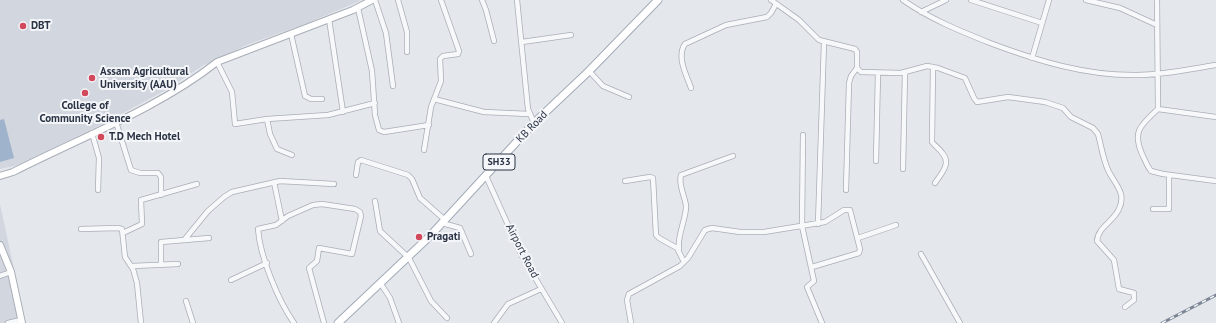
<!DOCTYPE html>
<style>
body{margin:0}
canvas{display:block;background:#e4e7ec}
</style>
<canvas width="1216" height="323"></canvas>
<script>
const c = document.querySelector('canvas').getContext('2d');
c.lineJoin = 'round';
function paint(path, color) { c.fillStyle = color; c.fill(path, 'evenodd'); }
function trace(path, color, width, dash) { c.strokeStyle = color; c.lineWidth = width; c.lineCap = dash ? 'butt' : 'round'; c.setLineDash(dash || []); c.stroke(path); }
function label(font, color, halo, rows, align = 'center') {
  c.font = font + ' "PT Sans",sans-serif'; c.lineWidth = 4; c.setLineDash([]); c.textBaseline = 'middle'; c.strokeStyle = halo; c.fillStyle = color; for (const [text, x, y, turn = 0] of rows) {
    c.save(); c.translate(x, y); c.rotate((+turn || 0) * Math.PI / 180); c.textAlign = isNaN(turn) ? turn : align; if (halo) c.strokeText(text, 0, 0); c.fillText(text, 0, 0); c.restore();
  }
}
paint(new Path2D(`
 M 0,0 L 359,0 L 360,1 L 305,24 L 249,44 L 204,65 L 164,91 L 114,118 L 23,164 L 0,169 Z
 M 0,204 L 17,283 L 24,323 L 0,323 Z`), '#d2d6de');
paint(new Path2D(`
 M 4,119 L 14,158 L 0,162 L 0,120 Z`), '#9fb4cc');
const minor = new Path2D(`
 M 375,0 L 386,33 L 393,86
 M 398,0 L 407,32 L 407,52
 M 482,0 L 486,10 L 494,41
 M 517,0 L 528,109 L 534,123
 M 771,0 L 799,20 L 819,40 L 855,49 L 857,52 L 857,68 L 861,72 L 901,73 L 927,66 L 938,68 L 965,78 L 974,98 L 977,102 L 1008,97 L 1045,102 L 1063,108 L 1071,117 L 1093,128 L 1098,134 C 1101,145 1103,159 1108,170 C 1114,183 1127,193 1119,209 C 1113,222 1098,227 1097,241 L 1114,260 L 1119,289 L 1134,293 L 1134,300 L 1125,307
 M 903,0 C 930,19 960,31 990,43 C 1038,61 1086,76 1138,75 C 1164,75 1190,69 1216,65
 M 971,0 L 1042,23
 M 1086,0 L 1120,8 L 1157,25
 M 1157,0 L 1158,109
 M 358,8 L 372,71 L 375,115 L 379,130 L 384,132 L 429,125
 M 921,12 L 946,0
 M 329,19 L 343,112
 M 291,34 L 305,96 L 311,99 L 322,99
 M 522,42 L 571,35
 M 1032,58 L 1049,0
 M 217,62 L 232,92 L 235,124 L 267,119 L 328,115 L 375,103
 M 933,67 L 932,142 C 935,146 940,149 943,154 C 951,164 941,174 935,183
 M 589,71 L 603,86 L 629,97
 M 691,88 C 687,76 676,57 685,44 L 726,25 L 767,17 L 771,13 L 776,4
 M 434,99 L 484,112 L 529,114
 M 1216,117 L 1158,109 C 1141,125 1132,131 1142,154 C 1145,160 1147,166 1151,171 L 1163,174 L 1216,181
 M 267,119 L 270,134 L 277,149 L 292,155
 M 116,122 L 131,170 L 140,173 L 158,173 L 161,177 L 161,195
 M 92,133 L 99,158 L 98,190
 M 803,135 L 802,226 L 814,281 L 807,287 L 822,323
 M 424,150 L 431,107 L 441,81 L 440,59 L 443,56 L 458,54 L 459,51 L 441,0
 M 876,161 L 878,73
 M 903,169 L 905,72
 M 356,175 L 358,162 L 361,160 L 408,175 L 412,179 L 420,198 L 445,220
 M 486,176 L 522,256 L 562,323
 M 625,181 L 650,177 L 653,178 L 656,235 L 659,238 L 677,248 L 684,262
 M 274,182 L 282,221
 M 846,190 L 849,83 L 851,76 L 857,68
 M 375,201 L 380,231 L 409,258 L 431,301 L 447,318
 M 1153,209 L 1169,209 L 1169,175
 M 442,223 L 460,228 L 471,254
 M 818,224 L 824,42
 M 81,229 L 118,228 L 122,229 L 125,257 L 133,269 L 137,283 L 141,323
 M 123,233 L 142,224 L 141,200 L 197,184
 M 858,238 L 896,225
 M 185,239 L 208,211 L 224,197 L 232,192 L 280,181 L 334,184
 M 679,249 C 677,234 686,221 686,206 C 685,196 678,185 681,175 L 733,156
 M 921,254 L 960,323
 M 161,264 L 161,242 L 209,238
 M 132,266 L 178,264
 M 0,276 L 11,272
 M 231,280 L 267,263
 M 381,284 L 390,298 L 399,323
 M 186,301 L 193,323
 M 8,323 L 21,320
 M 294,323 C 278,300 260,257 258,229 L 276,225 L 288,216 L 313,205 L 322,204 L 355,209 L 360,212 L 361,216 L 352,254 L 319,248 L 317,261 L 309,268 L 324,323
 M 494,323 L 508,304 L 541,289
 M 631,323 L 627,300 L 629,294 L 680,266 L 688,258 L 705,230 L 712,228 L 740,232 L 764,232 L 825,222 L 844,210 L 850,210 L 860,249 L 859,253 L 812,267`);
const secondary = new Path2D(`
 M 0,176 L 13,172 C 80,138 159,108 217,62 L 353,10 L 372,0
 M 0,245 L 11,272 L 22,323`);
const primary = new Path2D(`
 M 338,323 L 430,236 L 534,123 L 589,71 L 658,0`);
trace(minor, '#a9aeb7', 6);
trace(secondary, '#a9aeb7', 8);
trace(primary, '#a3abb8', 9);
trace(minor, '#f7f8fa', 4.5);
trace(secondary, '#fff', 6);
trace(primary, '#fff', 7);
const rail = new Path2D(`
 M 1162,323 L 1216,295`);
trace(rail, '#7d8696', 3);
trace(rail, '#f4f6f9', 1.5, [4.5]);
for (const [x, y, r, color] of [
 [23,26,4,"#d1495b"],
 [92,78,4,"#d1495b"],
 [85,93,4,"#d1495b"],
 [101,137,4,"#d1495b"],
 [419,237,4,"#d1495b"]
]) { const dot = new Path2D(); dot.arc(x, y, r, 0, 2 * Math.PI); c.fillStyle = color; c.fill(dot); trace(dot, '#f4f6f9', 1.5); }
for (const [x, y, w] of [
 [499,162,32]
]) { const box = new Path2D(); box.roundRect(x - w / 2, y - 8, w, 16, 3); c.fillStyle = '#f4f6f9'; c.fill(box); trace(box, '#2b3445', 1); }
label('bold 10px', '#2b3445', null, [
 ["SH33",499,162]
]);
label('bold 11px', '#2b3445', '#f4f6f9', [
 ["DBT",31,26],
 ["Assam Agricultural",100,72],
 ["University (AAU)",100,85],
 ["College of",85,106,"center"],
 ["Community Science",85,119,"center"],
 ["T.D Mech Hotel",109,137],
 ["Pragati",427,237]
], 'left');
label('11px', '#2b3445', '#f4f6f9', [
 ["KB Road",532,127,-46],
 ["Airport Road",522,251,63]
]);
</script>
